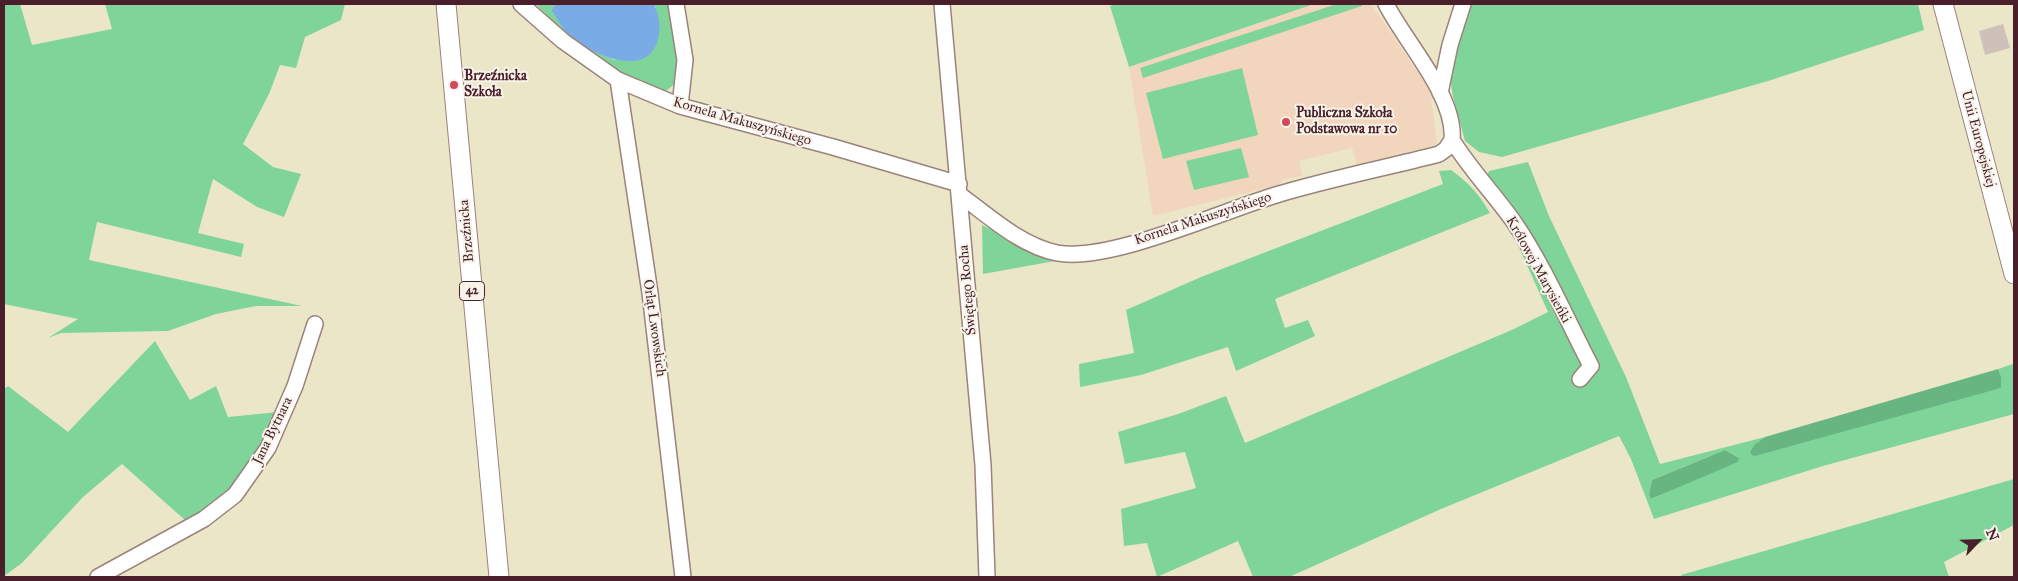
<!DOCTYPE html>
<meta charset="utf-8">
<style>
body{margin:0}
#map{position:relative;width:2018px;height:581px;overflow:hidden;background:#ece6c9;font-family:"IM FELL Great Primer",serif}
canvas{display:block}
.frame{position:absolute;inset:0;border:5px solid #4a1f2b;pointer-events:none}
.north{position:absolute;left:1953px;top:516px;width:50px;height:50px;-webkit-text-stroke:4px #f7f3e8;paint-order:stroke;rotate:66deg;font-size:14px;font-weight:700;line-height:20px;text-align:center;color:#4a1f2b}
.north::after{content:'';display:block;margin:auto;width:18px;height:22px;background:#4a1f2b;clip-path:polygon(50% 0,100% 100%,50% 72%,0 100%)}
</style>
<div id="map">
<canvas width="2018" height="581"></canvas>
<div class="frame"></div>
<div class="north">N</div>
</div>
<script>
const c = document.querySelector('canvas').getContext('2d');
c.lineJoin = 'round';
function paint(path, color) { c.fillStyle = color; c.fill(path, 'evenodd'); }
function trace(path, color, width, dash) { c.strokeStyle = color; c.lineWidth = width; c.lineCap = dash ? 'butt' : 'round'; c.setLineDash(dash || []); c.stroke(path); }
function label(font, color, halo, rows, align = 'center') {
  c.font = font + ' "IM FELL Great Primer",serif'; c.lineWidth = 4; c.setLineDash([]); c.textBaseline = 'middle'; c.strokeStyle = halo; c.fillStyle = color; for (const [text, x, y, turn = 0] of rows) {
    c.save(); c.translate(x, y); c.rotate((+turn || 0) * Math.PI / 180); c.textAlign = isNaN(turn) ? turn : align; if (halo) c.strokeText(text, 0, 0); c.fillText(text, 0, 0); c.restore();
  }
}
paint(new Path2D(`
 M 1314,4 L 1371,4 L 1430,90 L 1437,142 L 1435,145 L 1357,165 L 1352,148 L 1299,161 L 1302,176 L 1284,179 L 1279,185 L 1153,216 L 1129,67 Z`), '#f1d5bd');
paint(new Path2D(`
 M 2003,24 L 2010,48 L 1985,55 L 1979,31 Z`), '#cec1ba');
paint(new Path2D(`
 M 4,4 L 20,4 L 32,45 L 112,29 L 105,4 L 345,4 L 341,20 L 305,37 L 296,68 L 280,65 L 269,94 L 243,144 L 273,167 L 301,174 L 284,217 L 257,207 L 213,179 L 198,233 L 244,244 L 241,257 L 97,222 L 89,260 L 302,306 L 256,306 L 216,314 L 168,331 L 61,333 L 48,338 L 78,319 L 4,304 Z
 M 536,4 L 556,4 L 551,10 C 572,39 582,47 615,60 L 656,8 L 654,4 L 670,4 C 674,23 685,66 675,83 C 673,86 668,89 666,91 C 613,79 572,42 536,4 Z
 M 1116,4 L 1314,4 L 1129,67 L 1110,6 Z
 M 1337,4 L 1362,4 L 1362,6 L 1143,78 L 1140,68 Z
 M 1470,4 L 1918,4 L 1924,30 L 1768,81 L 1502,157 L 1479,152 L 1465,141 L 1453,97 L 1449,71 Z
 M 1242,68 L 1258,135 L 1163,159 L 1146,93 Z
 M 1241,148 L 1249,177 L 1194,190 L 1186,161 Z
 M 1528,162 L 1549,216 L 1626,377 L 1660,464 L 1765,437 L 1755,444 L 2001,388 L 2001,376 L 1998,369 L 2013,364 L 2014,414 L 1823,466 L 1654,519 L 1631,459 L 1619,436 L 1441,509 L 1289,577 L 1253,577 L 1238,541 L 1157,577 L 1147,543 L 1124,546 L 1121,509 L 1196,488 L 1185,452 L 1125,464 L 1118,432 L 1178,414 L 1226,396 L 1245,443 L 1514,329 L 1548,312 L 1487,176 L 1489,171 ZM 1725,450 L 1739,458 L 1652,499 L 1649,494 L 1652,480 Z
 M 1451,170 C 1469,183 1479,194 1490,213 L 1275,299 L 1285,328 L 1308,320 L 1315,336 L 1236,371 L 1228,347 L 1141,375 L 1080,387 L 1079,364 L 1134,353 L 1126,310 L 1201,277 L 1443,184 L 1439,171 Z
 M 982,225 L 1055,261 L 983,274 Z
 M 155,341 L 190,400 L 216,386 L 228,417 L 278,412 L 268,437 L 228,493 L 186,521 L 122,464 L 83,497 L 22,563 L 4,576 L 4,389 L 8,386 L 68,432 Z
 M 2014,479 L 2014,525 L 1944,562 L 1949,577 L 1682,577 L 1681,575 Z`), '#7fd599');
paint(new Path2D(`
 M 1998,369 L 2001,376 L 2001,388 L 1755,456 L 1752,455 L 1750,452 L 1755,444 L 1765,437 Z
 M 1725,450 L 1739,458 L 1738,462 L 1651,499 L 1649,494 L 1652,480 Z`), '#67b681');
paint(new Path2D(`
 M 556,4 L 654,4 C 660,17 662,31 656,45 C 642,78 589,53 569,35 C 562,28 557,18 551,10 Z`), '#79ace5');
const minor = new Path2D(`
 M 521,4 L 563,41 L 618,80 L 680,106 L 833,147 L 959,184
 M 676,4 L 685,60 L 680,106
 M 942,4 L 983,465 L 987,577
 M 1386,4 C 1405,42 1456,96 1452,140
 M 618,80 L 650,293 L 683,577
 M 1440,93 L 1450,45 L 1463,4
 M 1452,140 C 1470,169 1494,194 1514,222 C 1544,266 1566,318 1591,366 L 1580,379
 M 960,195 C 989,216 1021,246 1057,253 C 1109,263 1222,211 1276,195 C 1329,179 1385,168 1439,154 L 1446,149 L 1452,140
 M 98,577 L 204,519 L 235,495 L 268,448 L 295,386 L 315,324`);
const major = new Path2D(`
 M 446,4 L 499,577
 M 1943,4 L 2014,274`);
trace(minor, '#9b827a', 18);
trace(major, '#9b827a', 21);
trace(minor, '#fff', 15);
trace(major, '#fff', 19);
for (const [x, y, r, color] of [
 [454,85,5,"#d1495b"],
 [1286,122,5,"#d1495b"]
]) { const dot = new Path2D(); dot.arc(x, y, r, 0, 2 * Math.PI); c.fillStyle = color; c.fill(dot); trace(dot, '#f7f3e8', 2); }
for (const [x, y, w] of [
 [472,291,25]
]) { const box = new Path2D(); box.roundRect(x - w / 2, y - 9.5, w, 19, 4); c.fillStyle = '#f7f3e8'; c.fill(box); trace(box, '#4a1f2b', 1); }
label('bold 12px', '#4a1f2b', null, [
 ["42",472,291]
]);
label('bold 14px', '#4a1f2b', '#f7f3e8', [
 ["Brzeźnicka",464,77],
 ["Szkoła",464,93],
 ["Publiczna Szkoła",1296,114],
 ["Podstawowa nr 10",1296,130]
], 'left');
label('14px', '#4a1f2b', '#f7f3e8', [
 ["Kornela Makuszyńskiego",742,122,16],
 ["Unii Europejskiej",1978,139,75],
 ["Kornela Makuszyńskiego",1203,219,-18],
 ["Brzeźnicka",467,231,-95],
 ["Królowej Marysieńki",1538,270,61],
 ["Świętego Rocha",968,290,-95],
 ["Orląt Lwowskich",654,328,82],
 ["Jana Bytnara",273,431,-64]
]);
</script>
